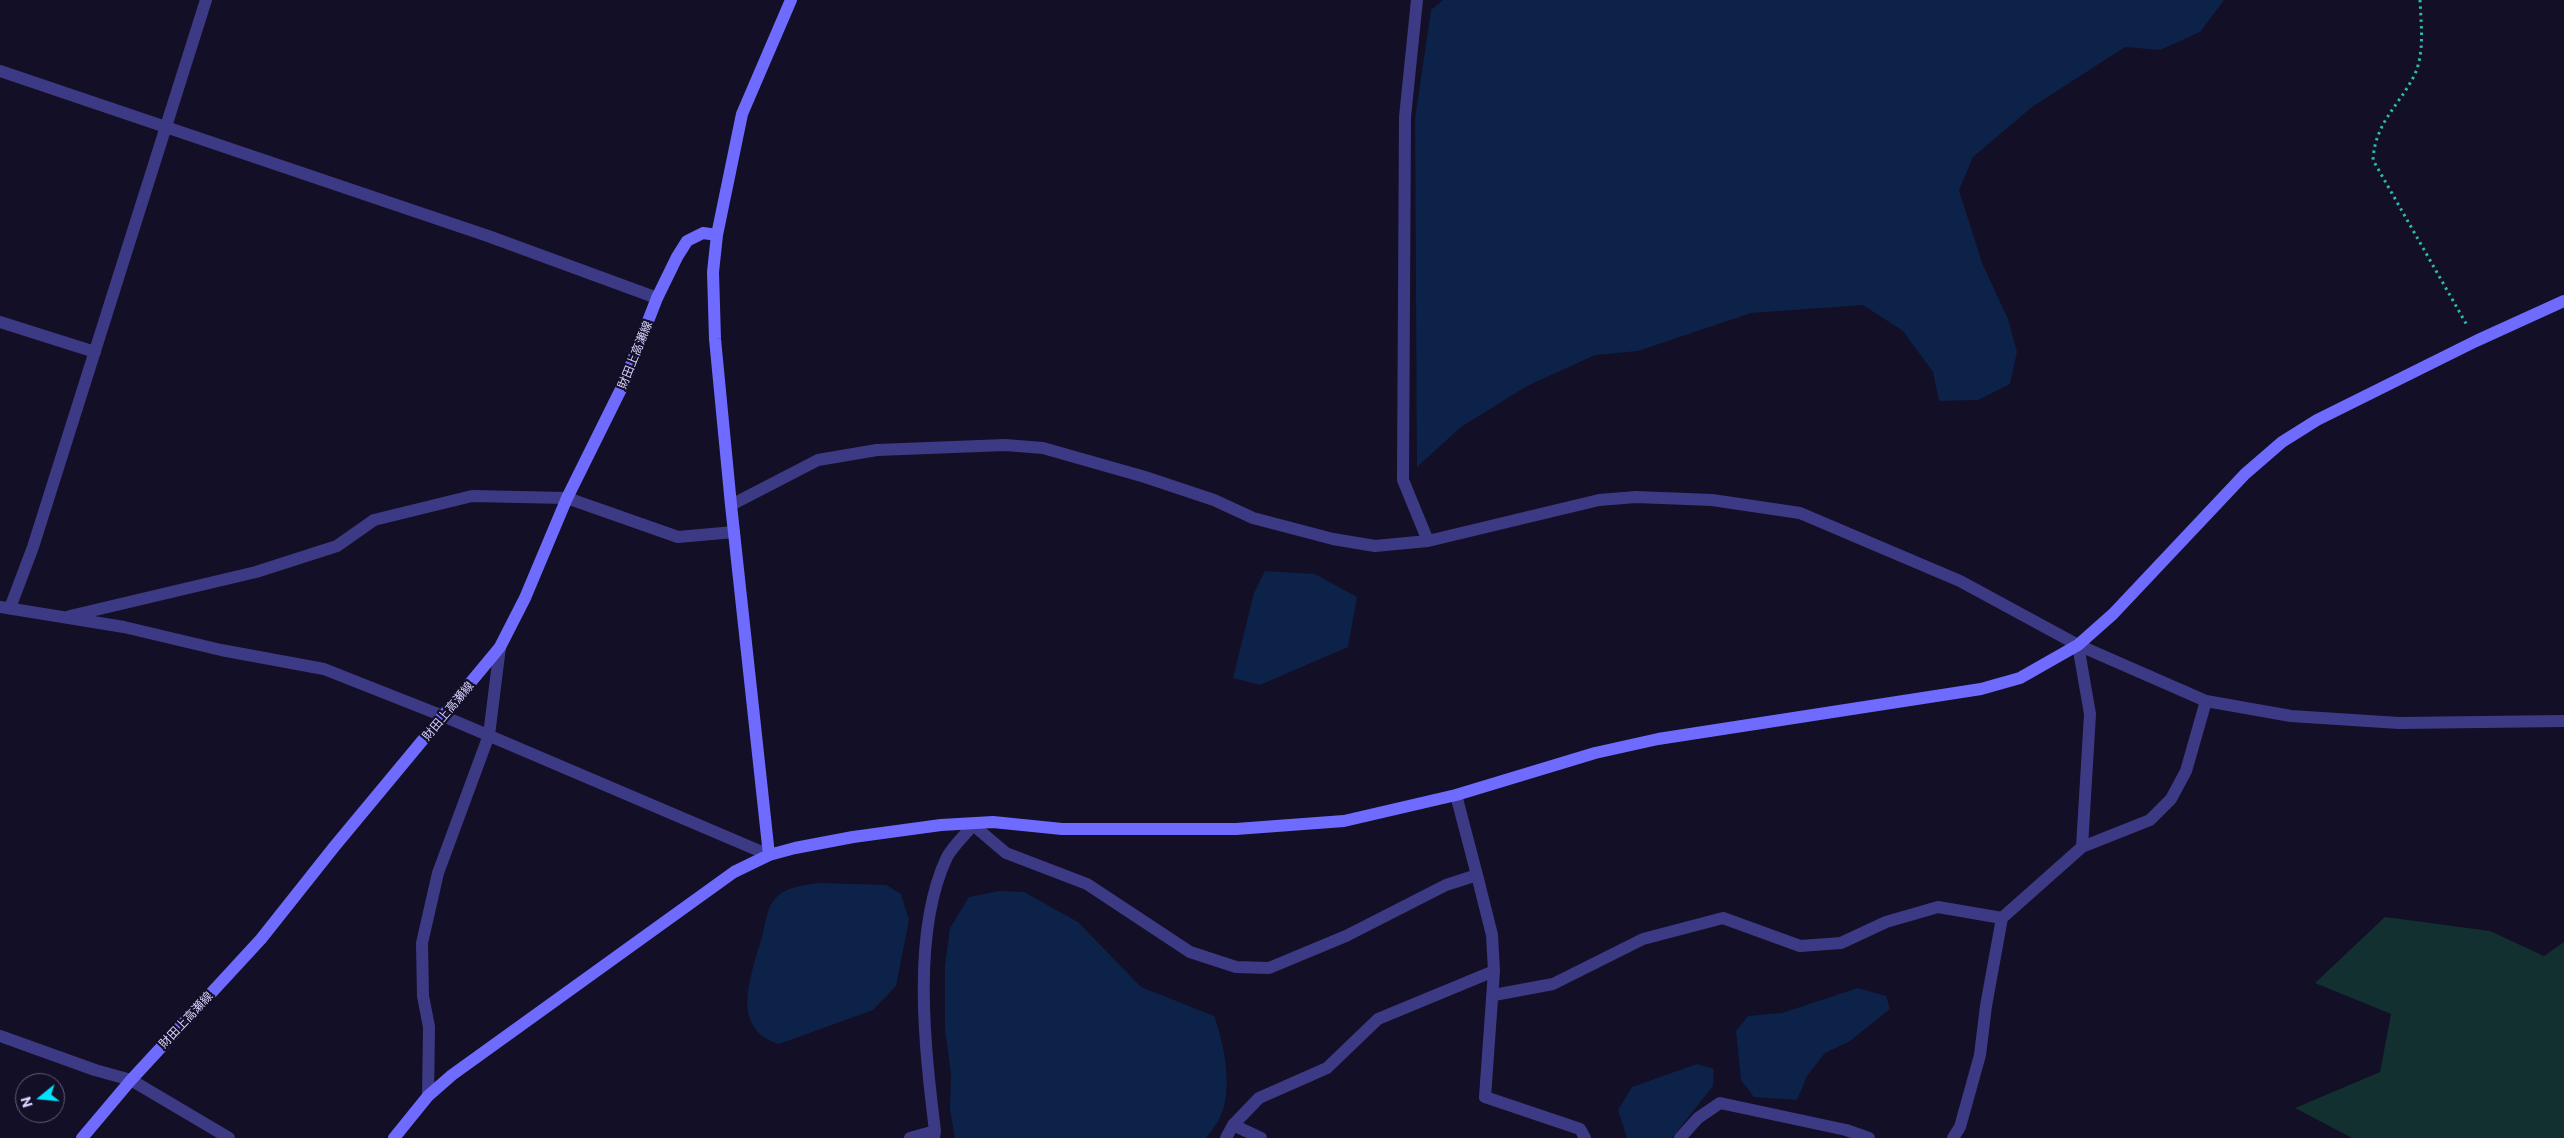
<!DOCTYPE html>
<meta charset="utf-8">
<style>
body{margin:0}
#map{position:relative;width:2564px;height:1138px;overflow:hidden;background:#130f26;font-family:Commissioner,sans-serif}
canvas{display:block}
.north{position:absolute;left:15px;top:1073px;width:50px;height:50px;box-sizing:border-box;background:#130f26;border:1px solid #625e7d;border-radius:50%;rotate:253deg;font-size:14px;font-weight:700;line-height:20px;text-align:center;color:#d9d4ff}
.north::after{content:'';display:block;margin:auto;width:18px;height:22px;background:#00e5ff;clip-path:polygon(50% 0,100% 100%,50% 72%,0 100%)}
</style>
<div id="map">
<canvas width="2564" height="1138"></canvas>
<div class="north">N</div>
</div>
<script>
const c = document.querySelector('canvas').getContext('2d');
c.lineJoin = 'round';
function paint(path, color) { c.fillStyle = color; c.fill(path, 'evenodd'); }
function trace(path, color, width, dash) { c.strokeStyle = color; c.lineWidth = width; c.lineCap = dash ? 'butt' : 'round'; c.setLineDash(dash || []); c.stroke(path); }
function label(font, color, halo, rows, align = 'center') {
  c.font = font + ' Commissioner,"Noto Sans JP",sans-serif'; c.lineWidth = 4.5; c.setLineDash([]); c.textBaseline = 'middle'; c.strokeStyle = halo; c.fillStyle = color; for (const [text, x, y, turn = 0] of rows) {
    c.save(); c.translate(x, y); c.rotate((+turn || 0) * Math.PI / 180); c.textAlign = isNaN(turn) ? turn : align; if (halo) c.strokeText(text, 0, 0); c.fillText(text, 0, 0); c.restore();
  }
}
paint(new Path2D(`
 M 2385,917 L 2490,931 L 2544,956 L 2564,942 L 2564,1138 L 2352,1138 L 2295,1108 L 2380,1072 L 2391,1014 L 2315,983 Z`), '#12302f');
paint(new Path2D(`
 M 1443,0 L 2224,0 L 2200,32 L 2160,50 L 2125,47 L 2032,107 L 1973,157 L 1959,190 L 1982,263 L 2008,319 L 2017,352 L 2010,384 L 1978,400 L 1939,401 L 1933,372 L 1903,331 L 1863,305 L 1751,313 L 1638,351 L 1595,355 L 1527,386 L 1461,427 L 1417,467 L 1415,119 L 1431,10 Z
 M 1265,571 L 1315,574 L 1357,597 L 1348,647 L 1260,685 L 1233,678 L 1254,593 Z
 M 818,883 L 886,885 L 901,894 L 909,920 L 896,986 L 873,1010 L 779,1044 C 729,1029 751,976 761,940 C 765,929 766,909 774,900 C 786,886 801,886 818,883 Z
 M 999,891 L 1024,892 L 1078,922 L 1141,987 L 1214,1016 C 1224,1043 1233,1088 1221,1115 C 1218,1123 1211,1131 1206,1138 L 955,1138 L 950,1110 L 951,1074 L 945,1029 L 945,966 L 950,928 L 969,897 Z
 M 1858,988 L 1886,996 L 1890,1009 L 1850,1041 L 1825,1053 L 1807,1076 L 1797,1100 L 1754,1097 L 1741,1080 L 1736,1031 L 1748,1016 L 1782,1013 Z
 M 1697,1064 L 1714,1069 L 1713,1086 L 1672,1138 L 1627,1138 L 1618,1110 L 1632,1087 Z`), '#0c2248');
trace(new Path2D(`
 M 2420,0 C 2421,24 2425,54 2414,76 C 2398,107 2375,123 2373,160 L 2468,327`), '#2fb8b0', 3, [2.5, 4]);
trace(new Path2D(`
 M 1417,0 L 1405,117 L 1403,480 L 1428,541
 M 0,71 L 488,236 L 657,298
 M 0,322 L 95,352
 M 731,505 L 818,460 L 877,450 L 1005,445 L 1043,448 L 1145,477 L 1214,500 L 1253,518 L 1333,539 L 1375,546 L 1428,541 L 1599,500 L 1636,497 L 1712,500 L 1800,513 L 1960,581 L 2078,645 L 2206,701 L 2291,716 L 2399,723 L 2564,721
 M 0,607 L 124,627 L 221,650 L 324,669 L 443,716 L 769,855
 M 10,608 L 33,547 L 206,0
 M 70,616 L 256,572 L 337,546 L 374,520 L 472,496 L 567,498 L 678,537 L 734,532
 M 2078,645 L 2090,714 L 2082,847
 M 1456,795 L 1477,875
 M 1494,995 L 1553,984 L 1643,939 L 1723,918 L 1800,946 L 1841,943 L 1886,922 L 1938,907 L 2002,918
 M 0,1036 L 95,1070 L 131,1080 L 229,1138
 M 428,1096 L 429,1027 L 423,996 L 422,943 L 438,873 L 489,735 L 500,647
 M 1233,1125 L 1261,1138
 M 910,1138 L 935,1131
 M 934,1138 L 935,1131 C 925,1049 911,933 947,857 C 953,846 965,835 973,825 L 1006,853 L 1087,884 L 1190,952 L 1236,967 L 1269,968 L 1346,936 L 1446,885 L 1477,875 L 1492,935 L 1494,971 L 1485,1097 L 1580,1129 L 1585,1138
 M 1226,1138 L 1233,1125 L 1259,1098 L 1327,1068 L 1378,1019 L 1494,971
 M 1680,1138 L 1698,1118 L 1720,1103 L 1846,1130 L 1869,1138
 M 1953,1138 L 1960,1127 L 1980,1055 L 1986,1006 L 2002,918 L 2082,847 L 2150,820 L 2171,799 L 2186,771 L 2206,701`), '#3d3a85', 12);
trace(new Path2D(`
 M 769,855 L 731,505 L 715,339 L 713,272 L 717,235 L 742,114 L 791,0
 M 82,1138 L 131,1080 L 261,939 L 334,847 L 500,647 L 525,598 L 567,498 L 624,383 L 657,298 L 677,257 L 687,241 L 703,233 L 717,235
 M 394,1138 L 428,1096 L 452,1075 L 734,872 L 769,855 L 795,848 L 853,837 L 941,825 L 993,822 L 1062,829 L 1236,829 L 1344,821 L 1456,795 L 1595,753 L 1658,739 L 1981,689 L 2020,678 L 2078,645 L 2113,614 L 2245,474 L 2282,442 L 2317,420 L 2476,341 L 2564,301`), '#6f6bff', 12);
label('12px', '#d9d4ff', '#130f26', [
 ["財田上高瀬線",635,355,-68],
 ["財田上高瀬線",448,711,-50],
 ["財田上高瀬線",186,1020,-47]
]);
</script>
